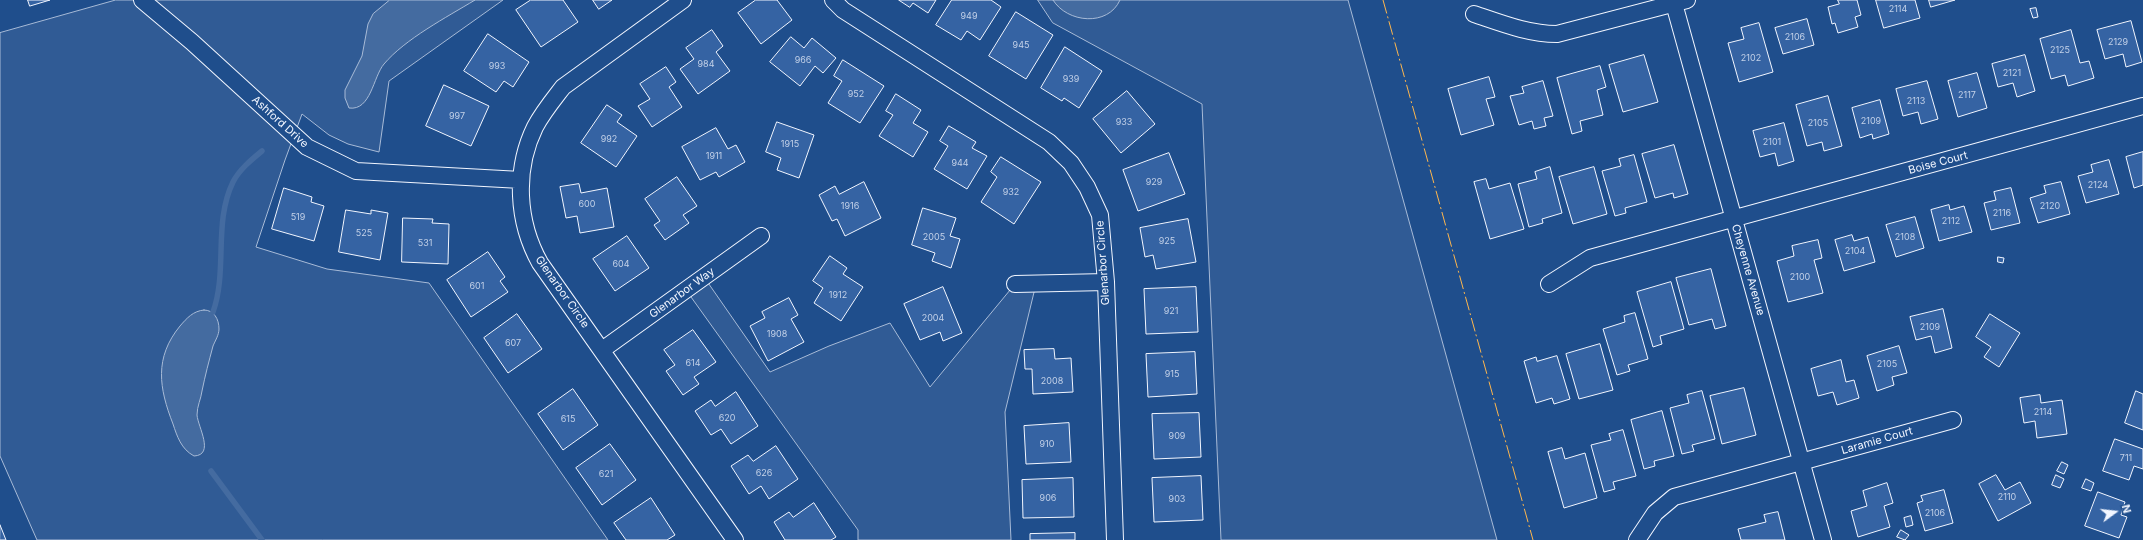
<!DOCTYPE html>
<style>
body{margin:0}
#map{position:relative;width:2143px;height:540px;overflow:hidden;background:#1f4e8c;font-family:Inter,sans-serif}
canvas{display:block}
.north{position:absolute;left:2095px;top:492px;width:40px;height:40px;-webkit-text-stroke:3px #1f4e8c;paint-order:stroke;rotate:75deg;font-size:11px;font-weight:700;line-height:16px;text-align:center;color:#f2f6ff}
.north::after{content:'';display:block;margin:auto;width:14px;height:18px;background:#f2f6ff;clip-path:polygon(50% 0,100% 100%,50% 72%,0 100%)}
</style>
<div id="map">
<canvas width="2143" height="540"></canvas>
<div class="north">N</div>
</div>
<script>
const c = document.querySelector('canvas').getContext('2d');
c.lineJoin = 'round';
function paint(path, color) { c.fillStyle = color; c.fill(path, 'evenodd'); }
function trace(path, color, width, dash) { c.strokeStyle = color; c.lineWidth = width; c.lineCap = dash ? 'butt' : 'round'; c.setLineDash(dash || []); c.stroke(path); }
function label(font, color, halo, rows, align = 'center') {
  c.font = font + ' Inter,sans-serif'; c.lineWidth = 3; c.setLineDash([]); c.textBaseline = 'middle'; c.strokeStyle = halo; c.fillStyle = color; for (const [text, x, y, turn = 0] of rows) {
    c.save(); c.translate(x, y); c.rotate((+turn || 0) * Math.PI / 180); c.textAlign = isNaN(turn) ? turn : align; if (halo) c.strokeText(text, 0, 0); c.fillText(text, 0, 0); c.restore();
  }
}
const built = new Path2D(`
 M 116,0 L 503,0 L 389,81 L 379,152 L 348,144 L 329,135 L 302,114 L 285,160 L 256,247 L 327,269 L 429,283 L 608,540 L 37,540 L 0,456 L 0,33 Z
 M 1038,0 L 1348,0 L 1497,540 L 1221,540 L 1202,104 L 1053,23 Z
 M 704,277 L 770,372 L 829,346 L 890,323 L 930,387 L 1015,284 L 1036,284 L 1005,412 L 1011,540 L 858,540 L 858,530 L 686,290 Z`);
paint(built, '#305b95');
trace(built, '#a8bbd7', 1);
const water = new Path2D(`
 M 390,0 L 475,0 C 447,17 405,39 384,64 C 373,77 371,111 349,108 L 345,98 L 345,90 L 362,56 L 368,24 L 373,14 Z
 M 1053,0 L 1120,0 C 1108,27 1067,23 1053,0 Z
 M 204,310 C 214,310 219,319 219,329 C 219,335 215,341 213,346 C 209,361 205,376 202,391 C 201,399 197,406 197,415 C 198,427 215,455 194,456 C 181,449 177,436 173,424 C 159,388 154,358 180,326 C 187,318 193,311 204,310 Z`);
paint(water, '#446ba0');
trace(water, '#a8bbd7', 1);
trace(new Path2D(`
 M 213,312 C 228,270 213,223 233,182 C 239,170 251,160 262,151
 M 211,471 L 262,540`), '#446ba0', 5.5);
const building = new Path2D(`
 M 28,0 L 50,0 L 30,6 Z
 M 531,0 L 563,0 L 578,22 L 541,47 L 516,10 Z
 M 593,0 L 612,0 L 599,9 Z
 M 756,0 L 777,0 L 792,20 L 761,44 L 738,13 Z
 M 899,0 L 936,0 L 928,13 L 913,3 L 910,7 Z
 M 952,0 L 991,0 L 1001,7 L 980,40 L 967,31 L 961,40 L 936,25 Z
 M 1838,0 L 1857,0 L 1861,15 L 1855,17 L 1858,27 L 1838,33 L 1835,23 L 1832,24 L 1828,7 L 1839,4 Z
 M 1876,0 L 1915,0 L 1920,18 L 1884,28 Z
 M 1929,0 L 1955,0 L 1931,7 Z
 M 2036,8 L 2038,17 L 2033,18 L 2030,9 Z
 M 1016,12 L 1053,35 L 1026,79 L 989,56 Z
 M 1807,19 L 1814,45 L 1783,54 L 1775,28 Z
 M 2131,21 L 2142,62 L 2126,67 L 2123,54 L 2105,59 L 2097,30 Z
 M 1759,23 L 1773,72 L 1739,82 L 1728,43 L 1744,39 L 1741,28 Z
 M 712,30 L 723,46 L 716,52 L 730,71 L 698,94 L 680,69 L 694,59 L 686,48 Z
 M 2071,30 L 2080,63 L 2089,61 L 2094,78 L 2068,86 L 2065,75 L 2051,79 L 2040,39 Z
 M 488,34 L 529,62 L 513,87 L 504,81 L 496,92 L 464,71 Z
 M 791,37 L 804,48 L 812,38 L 836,58 L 823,73 L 815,66 L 800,86 L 770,62 Z
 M 1065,47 L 1102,71 L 1079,108 L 1064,98 L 1062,101 L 1041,88 Z
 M 1644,55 L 1658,102 L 1623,112 L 1609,65 Z
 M 2025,55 L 2035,91 L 2017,97 L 2013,83 L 1998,87 L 1992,64 Z
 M 843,60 L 884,86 L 860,123 L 828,103 L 842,81 L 834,76 Z
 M 1600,66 L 1606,87 L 1597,90 L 1603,115 L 1580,121 L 1582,131 L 1572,134 L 1557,78 Z
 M 666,67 L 676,82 L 669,87 L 682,107 L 652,127 L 638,106 L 650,99 L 640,84 Z
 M 1977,73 L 1987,108 L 1958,117 L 1948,81 Z
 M 1489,77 L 1495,97 L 1486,99 L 1494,125 L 1461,135 L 1448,89 Z
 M 1543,81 L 1553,116 L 1544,118 L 1546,126 L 1534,129 L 1532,121 L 1519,125 L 1510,96 L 1524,93 L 1522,87 Z
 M 1927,81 L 1938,119 L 1921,124 L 1918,112 L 1903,116 L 1896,89 Z
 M 444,85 L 489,106 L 471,146 L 426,126 Z
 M 1127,91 L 1155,124 L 1121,153 L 1093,119 Z
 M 896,94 L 921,110 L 913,123 L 928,132 L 913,157 L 879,136 L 893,115 L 886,111 Z
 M 1828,96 L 1842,146 L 1824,151 L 1822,142 L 1807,146 L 1796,105 Z
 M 1880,100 L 1889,134 L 1873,139 L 1872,134 L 1860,138 L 1852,108 Z
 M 607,105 L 622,115 L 617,122 L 637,136 L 616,167 L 581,143 Z
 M 777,122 L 814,135 L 799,178 L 777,170 L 781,158 L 766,152 Z
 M 1784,123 L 1794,161 L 1778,166 L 1775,153 L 1760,157 L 1753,131 Z
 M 949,126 L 976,142 L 972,148 L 987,156 L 967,189 L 934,169 L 948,146 L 940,141 Z
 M 716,128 L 728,149 L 736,145 L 745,162 L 719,177 L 716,172 L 700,180 L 682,147 Z
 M 1674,145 L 1688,194 L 1674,198 L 1673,193 L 1655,198 L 1642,154 Z
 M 2143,152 L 2143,185 L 2134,188 L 2126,157 Z
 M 1169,153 L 1185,194 L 1138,211 L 1123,170 Z
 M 1634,155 L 1647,202 L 1625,208 L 1626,213 L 1615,216 L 1602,171 L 1621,166 L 1619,159 Z
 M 1001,157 L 1041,182 L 1014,224 L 981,202 L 997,177 L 991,172 Z
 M 2109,160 L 2119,194 L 2086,203 L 2078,176 L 2093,172 L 2091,165 Z
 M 1550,167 L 1562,213 L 1542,219 L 1543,223 L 1529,227 L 1518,184 L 1537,179 L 1535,172 Z
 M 1594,167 L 1607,214 L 1573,224 L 1559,177 Z
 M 677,177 L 697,206 L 683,215 L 689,223 L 665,240 L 654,225 L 660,221 L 645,199 Z
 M 1486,179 L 1489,189 L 1510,183 L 1524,229 L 1490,239 L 1474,182 Z
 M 864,182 L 881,218 L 845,236 L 837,219 L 832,221 L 819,195 L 835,186 L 839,194 Z
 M 2061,182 L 2070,214 L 2038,223 L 2030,198 L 2046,193 L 2044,186 Z
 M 579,184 L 581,193 L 607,188 L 614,227 L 580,233 L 577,216 L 566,218 L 560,187 Z
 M 284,188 L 312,197 L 311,202 L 324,206 L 314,241 L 272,229 Z
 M 2011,188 L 2020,223 L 1991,230 L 1984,203 L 1996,200 L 1994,192 Z
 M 1949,205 L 1950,210 L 1964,206 L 1972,232 L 1939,241 L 1931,210 Z
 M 923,208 L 956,218 L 950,236 L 960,239 L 951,268 L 932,261 L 935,253 L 912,245 Z
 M 346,210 L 371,214 L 371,210 L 388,213 L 380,260 L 339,252 Z
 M 1915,217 L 1924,248 L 1896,257 L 1886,225 Z
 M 403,218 L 433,219 L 432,223 L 449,224 L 448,264 L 402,262 Z
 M 1188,219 L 1196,262 L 1156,269 L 1153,255 L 1145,257 L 1140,228 Z
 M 1852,235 L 1854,241 L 1868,237 L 1875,262 L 1844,271 L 1835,240 Z
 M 627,236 L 649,268 L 615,291 L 593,259 Z
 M 1818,240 L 1822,258 L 1814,260 L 1823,293 L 1788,302 L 1777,261 L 1794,256 L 1792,246 Z
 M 488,252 L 505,277 L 500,281 L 508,292 L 471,317 L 447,280 Z
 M 830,256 L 847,268 L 843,274 L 863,287 L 841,321 L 814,303 L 823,288 L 813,281 Z
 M 1998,257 L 2004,258 L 2003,263 L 1998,262 Z
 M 1711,269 L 1726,326 L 1715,329 L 1712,319 L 1689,325 L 1676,278 Z
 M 1671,282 L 1684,329 L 1660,336 L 1662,344 L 1653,347 L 1637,292 Z
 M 943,287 L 962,333 L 943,341 L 940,332 L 920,340 L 904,304 Z
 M 1196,287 L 1198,332 L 1146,334 L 1144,289 Z
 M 789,298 L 798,315 L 791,319 L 804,342 L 768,361 L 750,326 L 765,318 L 762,312 Z
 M 1943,309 L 1952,348 L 1935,353 L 1931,336 L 1916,340 L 1910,317 Z
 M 1635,313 L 1648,359 L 1628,365 L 1630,371 L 1617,375 L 1603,329 L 1625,322 L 1624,316 Z
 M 517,314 L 542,349 L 508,373 L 484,338 Z
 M 1990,314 L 2020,333 L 1999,367 L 1984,357 L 1991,347 L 1976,337 Z
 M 693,330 L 716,362 L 694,377 L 699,384 L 683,395 L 666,371 L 675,365 L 664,350 Z
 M 1600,344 L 1613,390 L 1579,399 L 1566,354 Z
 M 1899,346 L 1907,373 L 1892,377 L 1894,385 L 1877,391 L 1867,356 Z
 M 1054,349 L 1055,359 L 1071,358 L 1073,392 L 1033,394 L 1032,369 L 1025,369 L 1024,350 Z
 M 1195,352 L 1197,394 L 1148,397 L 1146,354 Z
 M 1557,356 L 1570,399 L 1554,404 L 1552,398 L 1536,403 L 1524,361 L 1536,357 L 1537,361 Z
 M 1841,360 L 1846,382 L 1854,380 L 1859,398 L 1837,405 L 1833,392 L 1818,396 L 1811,369 Z
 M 1744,388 L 1756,435 L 1722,444 L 1710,396 Z
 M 573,389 L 598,425 L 563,450 L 538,414 Z
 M 1702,391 L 1715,439 L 1692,445 L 1694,451 L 1682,454 L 1670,408 L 1689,403 L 1687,395 Z
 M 2136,391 L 2143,394 L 2143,430 L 2125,423 Z
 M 736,392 L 758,426 L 731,444 L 721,429 L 711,435 L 695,411 L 711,400 L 715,406 Z
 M 2040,395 L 2041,403 L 2062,400 L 2067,434 L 2037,438 L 2035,421 L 2024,423 L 2020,398 Z
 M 1662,411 L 1674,456 L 1654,461 L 1655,466 L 1644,469 L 1631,420 Z
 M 1199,413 L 1201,457 L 1154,459 L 1152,414 Z
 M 1069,423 L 1071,462 L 1026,464 L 1024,426 Z
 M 1623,430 L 1636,476 L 1613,482 L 1615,489 L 1604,492 L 1591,445 L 1611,440 L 1609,434 Z
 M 2115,439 L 2143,449 L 2143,469 L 2134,466 L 2129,480 L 2103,471 Z
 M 610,444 L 636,480 L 602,505 L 576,468 Z
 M 776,446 L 798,479 L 769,499 L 761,486 L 749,494 L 731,466 L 748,455 L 753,461 Z
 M 1562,448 L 1565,459 L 1585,453 L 1597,498 L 1564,508 L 1548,452 Z
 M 2062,462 L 2068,465 L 2064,474 L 2057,471 Z
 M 1996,475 L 2005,490 L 2020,482 L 2031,503 L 1998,521 L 1979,484 Z
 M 2056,475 L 2064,479 L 2060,488 L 2052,485 Z
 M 1201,476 L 1203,520 L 1154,522 L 1152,478 Z
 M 1073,478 L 1074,517 L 1023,518 L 1022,480 Z
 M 2086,479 L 2094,483 L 2091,491 L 2082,488 Z
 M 1887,483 L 1893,503 L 1884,506 L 1890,527 L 1858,537 L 1851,511 L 1867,506 L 1863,491 Z
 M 1944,490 L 1953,523 L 1925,531 L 1917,503 L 1923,501 L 1921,496 Z
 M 2098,492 L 2125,502 L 2121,515 L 2127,517 L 2119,538 L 2085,526 Z
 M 651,498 L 675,535 L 667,540 L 626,540 L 614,523 Z
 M 814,503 L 836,537 L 831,540 L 785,540 L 774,522 L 789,512 L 793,517 Z
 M 1778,512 L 1785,540 L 1741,540 L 1738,529 L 1766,522 L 1764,515 Z
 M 1911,516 L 1913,525 L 1906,527 L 1904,518 Z
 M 0,525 L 6,540 L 0,540 Z
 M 1901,530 L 1909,535 L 1905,540 L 1897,537 Z
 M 1075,533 L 1075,540 L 1030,540 L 1030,534 Z`);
paint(building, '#3563a3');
trace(building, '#f2f6ff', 1);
const minor = new Path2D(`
 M 142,0 L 192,42 L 307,147 L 356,171 L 521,180
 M 683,0 L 563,87 C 553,100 543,112 535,127 C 514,170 517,222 540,263 L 735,540
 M 833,0 L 843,10 L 1049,142 L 1071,163 L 1087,187 L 1100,215 L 1106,282 L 1115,540
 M 1673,0 L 1823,540
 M 1474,14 C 1501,23 1528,34 1557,34 L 1687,0
 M 1015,284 L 1106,282
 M 1549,284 L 1590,258 L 2143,106
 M 602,350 L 761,236
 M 1637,540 L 1655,513 L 1674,497 L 1953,420`);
trace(minor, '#f2f6ff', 18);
trace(minor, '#1f4e8c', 16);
trace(new Path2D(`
 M 1383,0 L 1533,540`), '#ffb74d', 1, [14, 3, 2, 3]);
label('9px', '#c3d1e8', null, [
 ["2114",1898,9],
 ["949",969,16],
 ["2106",1795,37],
 ["2129",2118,42],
 ["945",1021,45],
 ["2125",2060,50],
 ["2102",1751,58],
 ["966",803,60],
 ["984",706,64],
 ["993",497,66],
 ["2121",2012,73],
 ["939",1071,79],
 ["952",856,94],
 ["2117",1967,95],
 ["2113",1916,101],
 ["997",457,116],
 ["2109",1871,121],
 ["933",1124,122],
 ["2105",1818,123],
 ["992",609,139],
 ["2101",1772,142],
 ["1915",790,144],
 ["1911",714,156],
 ["944",960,163],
 ["929",1154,182],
 ["2124",2098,185],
 ["932",1011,192],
 ["600",587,204],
 ["1916",850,206],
 ["2120",2050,206],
 ["2116",2002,213],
 ["519",298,217],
 ["2112",1951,221],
 ["525",364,233],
 ["2005",934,237],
 ["2108",1905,237],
 ["925",1167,241],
 ["531",425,243],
 ["2104",1855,251],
 ["604",621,264],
 ["2100",1800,277],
 ["601",477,286],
 ["1912",838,295],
 ["921",1171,311],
 ["2004",933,318],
 ["2109",1930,327],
 ["1908",777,334],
 ["607",513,343],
 ["614",693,363],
 ["2105",1887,364],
 ["915",1172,374],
 ["2008",1052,381],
 ["2114",2043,412],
 ["620",727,418],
 ["615",568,419],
 ["909",1177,436],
 ["910",1047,444],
 ["711",2126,458],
 ["626",764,473],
 ["621",606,474],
 ["2110",2007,497],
 ["906",1048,498],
 ["903",1177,499],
 ["2106",1935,513]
]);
label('11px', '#f2f6ff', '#1f4e8c', [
 ["Ashford Drive",280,122,42],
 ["Boise Court",1938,163,-15],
 ["Glenarbor Circle",1103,263,-94],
 ["Cheyenne Avenue",1748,270,74],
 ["Glenarbor Circle",562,292,55],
 ["Glenarbor Way",682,293,-36],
 ["Laramie Court",1877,441,-16]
]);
</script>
